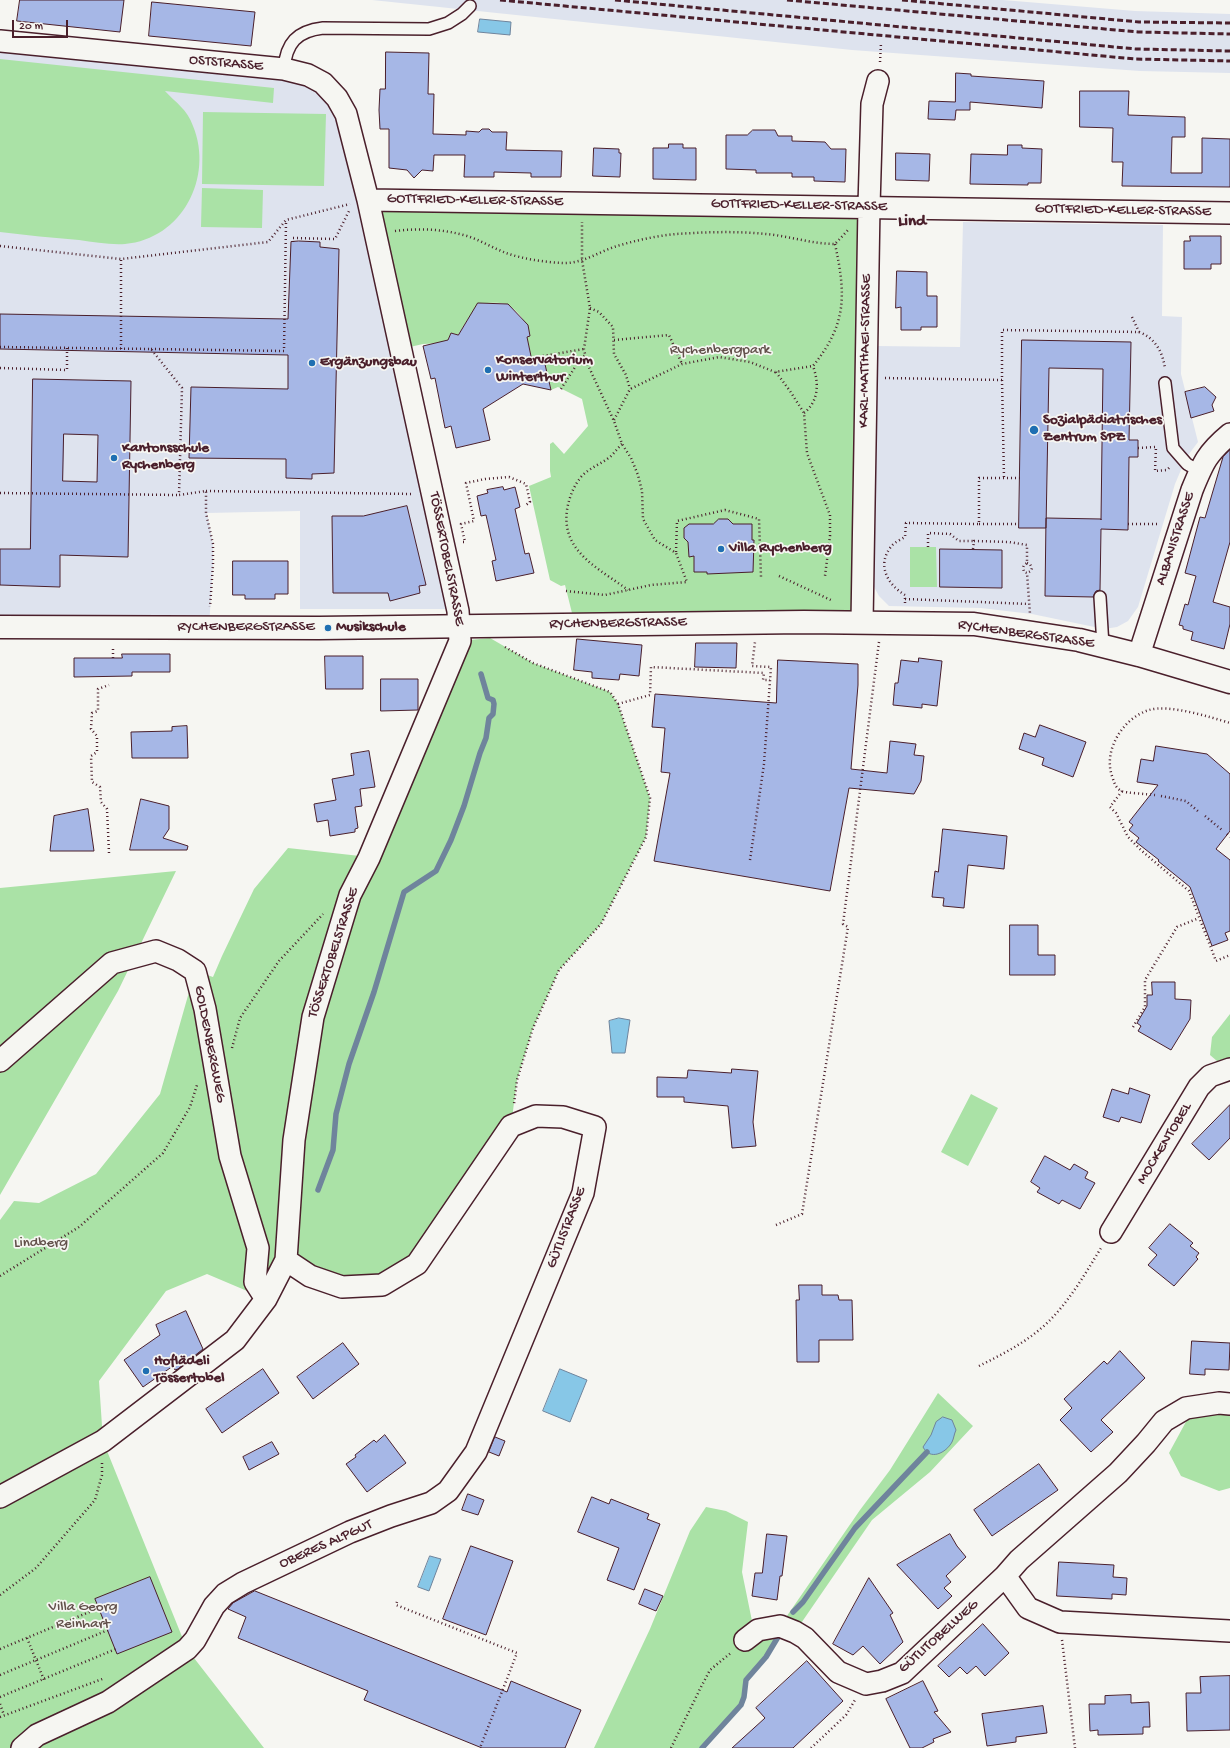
<!DOCTYPE html>
<meta charset="utf-8">
<style>
body{margin:0}
#map{position:relative;width:1230px;height:1748px;overflow:hidden;background:#f6f6f2;font-family:"Gochi Hand",sans-serif}
canvas{display:block}
.scale{position:absolute;left:12px;top:20px;width:56px;height:18px;box-sizing:border-box;border:2px solid #4a1f2b;border-top:0;padding-left:5px;font-size:12px;line-height:14px;white-space:nowrap;color:#4a1f2b;-webkit-text-stroke:3px #f6f6f2;paint-order:stroke}
</style>
<div id="map">
<canvas width="1230" height="1748"></canvas>
<div class="scale">20 m</div>
</div>
<script>
const c = document.querySelector('canvas').getContext('2d');
c.lineJoin = 'round';
function paint(path, color) { c.fillStyle = color; c.fill(path, 'evenodd'); }
function trace(path, color, width, dash) { c.strokeStyle = color; c.lineWidth = width; c.lineCap = dash ? 'butt' : 'round'; c.setLineDash(dash || []); c.stroke(path); }
function label(font, color, halo, rows, align = 'center') {
  c.font = font + ' "Gochi Hand",sans-serif'; c.lineWidth = 3.5; c.setLineDash([]); c.textBaseline = 'middle'; c.strokeStyle = halo; c.fillStyle = color; for (const [text, x, y, turn = 0] of rows) {
    c.save(); c.translate(x, y); c.rotate((+turn || 0) * Math.PI / 180); c.textAlign = isNaN(turn) ? turn : align; if (halo) c.strokeText(text, 0, 0); c.fillText(text, 0, 0); c.restore();
  }
}
paint(new Path2D(`
 M 372,0 L 1003,0 L 1135,11 L 1230,14 L 1230,73 L 1140,71 L 852,50 Z
 M 0,41 L 284,69 L 337,98 L 452,609 L 300,609 L 300,511 L 207,513 L 213,544 L 213,565 L 209,627 L 0,627 Z
 M 963,222 L 1163,225 L 1162,316 L 1182,317 L 1181,374 L 1198,442 L 1186,458 L 1175,484 L 1138,607 L 1128,621 L 1117,627 L 1104,629 L 1032,614 L 981,608 L 889,606 L 879,596 L 873,585 L 877,346 L 960,347 Z`), '#dee3ee');
paint(new Path2D(`
 M 0,59 L 274,88 L 273,103 L 165,91 C 176,103 187,109 193,126 C 214,177 182,239 125,244 C 110,245 94,242 79,240 C 53,238 26,235 0,232 Z
 M 203,112 L 326,114 L 324,186 L 202,184 Z
 M 202,188 L 263,190 L 262,228 L 201,227 Z
 M 368,200 L 869,206 L 862,622 L 575,625 L 565,585 L 561,586 L 550,580 L 529,486 L 551,477 L 550,471 L 550,444 L 553,442 L 564,454 L 588,426 L 582,399 L 558,387 L 551,390 L 544,360 L 532,361 L 527,337 L 530,336 C 527,323 518,309 505,304 C 499,302 489,303 482,303 L 471,323 L 468,319 L 458,335 L 451,333 L 448,340 L 445,341 L 445,343 L 423,344 L 401,349 Z
 M 910,547 L 936,547 L 937,587 L 910,587 Z
 M 490,638 L 533,663 L 610,692 L 618,704 L 650,798 L 646,837 L 601,924 L 559,970 L 533,1028 L 517,1080 L 511,1126 L 417,1264 L 342,1287 L 286,1260 L 266,1299 L 207,1274 L 166,1291 L 99,1381 L 103,1441 L 187,1649 L 264,1748 L 0,1748 L 0,1220 L 14,1201 L 39,1203 L 96,1174 L 160,1094 L 195,971 L 213,977 L 222,956 L 254,889 L 288,848 L 369,857 L 460,641 Z
 M 176,871 L 118,991 L 0,1195 L 0,888 Z
 M 1230,1014 L 1230,1061 L 1217,1061 L 1210,1055 L 1212,1037 Z
 M 971,1094 L 998,1108 L 968,1166 L 941,1152 Z
 M 938,1393 L 973,1426 L 930,1472 L 872,1520 L 795,1632 L 780,1626 L 860,1510 L 890,1470 Z
 M 1230,1412 L 1230,1488 L 1219,1491 L 1181,1476 L 1169,1453 L 1188,1418 L 1200,1414 Z
 M 706,1507 L 726,1511 L 748,1522 L 742,1572 L 752,1621 L 758,1630 L 778,1637 L 766,1657 L 746,1680 L 744,1697 L 741,1705 L 702,1748 L 594,1748 L 650,1629 L 690,1531 Z`), '#aae2a6');
const water = new Path2D(`
 M 480,19 L 511,22 L 510,35 L 478,32 Z
 M 619,1018 L 630,1020 L 625,1053 L 612,1053 L 609,1021 Z
 M 560,1369 L 587,1380 L 570,1422 L 543,1411 Z
 M 943,1417 L 952,1420 L 956,1430 C 954,1434 954,1438 952,1442 C 946,1453 930,1461 923,1447 L 931,1435 L 936,1422 Z
 M 430,1556 L 441,1559 L 429,1591 L 418,1587 Z`);
paint(water, '#87c7e7');
trace(water, '#6f849c', 1);
trace(new Path2D(`
 M 318,1190 L 333,1150 L 336,1114 L 349,1064 L 374,992 L 404,892 L 436,871 L 451,840 L 464,806 L 480,753 L 486,738 L 489,718 L 493,714 L 494,704 L 493,700 L 488,698 L 481,674
 M 793,1612 L 803,1602 L 855,1528 L 927,1452
 M 702,1748 L 741,1705 L 744,1697 L 746,1680 L 766,1657 L 778,1637`), '#6f849c', 5.5);
const building = new Path2D(`
 M 20,0 L 124,0 L 120,32 L 17,21 Z
 M 152,2 L 255,12 L 251,46 L 149,36 Z
 M 386,52 L 429,53 L 428,94 L 434,94 L 433,134 L 466,135 L 466,131 L 479,132 L 482,129 L 489,129 L 492,132 L 507,132 L 506,150 L 562,151 L 561,177 L 531,177 L 531,173 L 494,172 L 494,177 L 464,177 L 465,155 L 434,155 L 433,171 L 422,170 L 414,178 L 407,170 L 389,168 L 389,129 L 380,129 L 379,110 L 380,89 L 385,89 Z
 M 956,73 L 971,74 L 971,76 L 1044,81 L 1042,108 L 970,102 L 970,110 L 956,110 L 955,120 L 928,119 L 929,101 L 955,102 Z
 M 1080,91 L 1129,91 L 1128,115 L 1185,117 L 1185,137 L 1172,137 L 1171,173 L 1202,173 L 1202,138 L 1230,139 L 1230,187 L 1122,186 L 1123,162 L 1112,162 L 1113,128 L 1080,127 Z
 M 753,130 L 775,130 L 778,136 L 792,136 L 792,141 L 825,142 L 831,149 L 846,149 L 845,182 L 814,181 L 814,177 L 792,177 L 792,173 L 756,173 L 756,170 L 726,169 L 726,135 L 747,135 Z
 M 669,144 L 683,144 L 683,148 L 696,148 L 696,180 L 653,179 L 653,148 L 668,148 Z
 M 1008,145 L 1022,145 L 1022,148 L 1042,149 L 1041,183 L 1028,183 L 1028,185 L 970,184 L 971,154 L 1007,155 Z
 M 594,148 L 619,149 L 619,153 L 621,153 L 620,177 L 593,176 Z
 M 896,153 L 930,154 L 929,181 L 896,180 Z
 M 1190,236 L 1221,236 L 1221,264 L 1211,264 L 1211,269 L 1184,269 L 1184,241 L 1190,241 Z
 M 299,241 L 320,242 L 320,247 L 339,249 L 334,473 L 312,474 L 312,479 L 286,478 L 286,459 L 189,458 L 191,387 L 288,389 L 288,355 L 0,349 L 0,314 L 288,319 L 291,242 Z
 M 897,271 L 927,272 L 927,296 L 937,296 L 937,327 L 921,327 L 921,330 L 901,330 L 901,307 L 896,308 Z
 M 478,303 L 508,304 L 528,325 L 530,336 L 527,337 L 532,361 L 544,360 L 551,390 L 523,384 L 483,409 L 490,440 L 456,448 L 451,426 L 445,428 L 435,378 L 431,379 L 423,346 L 448,340 L 451,333 L 458,335 Z
 M 1022,340 L 1131,342 L 1129,440 L 1138,440 L 1138,457 L 1129,457 L 1128,530 L 1101,529 L 1100,590 L 1096,591 L 1093,597 L 1045,596 L 1046,518 L 1101,519 L 1101,520 L 1103,369 L 1049,368 L 1046,528 L 1019,528 Z
 M 33,379 L 131,381 L 128,557 L 60,555 L 60,587 L 0,585 L 0,549 L 30,549 ZM 64,434 L 98,435 L 97,482 L 63,481 Z
 M 1205,387 L 1216,397 L 1212,405 L 1214,411 L 1191,418 L 1185,392 Z
 M 1230,450 L 1230,542 L 1213,602 L 1230,607 L 1230,624 L 1224,649 L 1191,640 L 1193,632 L 1183,629 L 1183,626 L 1179,625 L 1185,604 L 1188,605 L 1196,576 L 1185,573 L 1200,517 L 1205,518 L 1223,457 Z
 M 503,487 L 504,490 L 515,487 L 520,507 L 515,509 L 525,554 L 529,553 L 534,573 L 496,581 L 492,561 L 496,560 L 486,515 L 481,516 L 477,496 L 488,493 L 487,490 Z
 M 407,506 L 426,585 L 419,586 L 420,593 L 390,601 L 388,593 L 333,593 L 332,516 L 363,516 Z
 M 719,519 L 728,519 L 733,524 L 752,524 L 752,540 L 754,540 L 753,572 L 707,574 L 707,572 L 694,572 L 694,556 L 689,557 L 688,542 L 684,538 L 684,528 L 689,524 L 713,524 Z
 M 940,549 L 1002,550 L 1002,588 L 940,587 Z
 M 233,561 L 288,561 L 288,594 L 275,594 L 275,599 L 245,599 L 245,595 L 233,595 Z
 M 577,639 L 642,645 L 639,676 L 620,674 L 619,680 L 592,678 L 592,672 L 574,670 Z
 M 696,643 L 737,643 L 736,668 L 695,667 Z
 M 122,654 L 170,654 L 170,672 L 132,672 L 132,676 L 74,677 L 74,658 L 122,658 Z
 M 325,656 L 363,656 L 363,689 L 326,689 Z
 M 919,658 L 942,661 L 937,706 L 922,704 L 922,708 L 893,705 L 895,683 L 898,683 L 901,660 L 918,662 Z
 M 778,660 L 858,664 L 858,685 L 851,769 L 887,773 L 890,741 L 916,744 L 914,755 L 924,756 L 921,781 L 914,794 L 849,788 L 830,891 L 654,861 L 670,773 L 661,772 L 665,728 L 652,727 L 655,694 L 776,703 Z
 M 381,679 L 418,679 L 418,710 L 381,711 Z
 M 1040,725 L 1086,742 L 1073,777 L 1042,765 L 1044,758 L 1019,749 L 1024,733 L 1035,737 Z
 M 187,726 L 188,758 L 132,758 L 131,732 L 172,731 L 172,727 Z
 M 1156,746 L 1207,754 L 1230,774 L 1230,831 L 1216,849 L 1230,860 L 1230,931 L 1225,933 L 1228,940 L 1212,946 L 1190,887 L 1158,861 L 1159,860 L 1136,842 L 1139,838 L 1129,830 L 1133,825 L 1129,822 L 1158,785 L 1137,782 L 1141,759 L 1153,761 Z
 M 369,751 L 375,787 L 360,789 L 362,806 L 355,807 L 358,828 L 355,829 L 355,832 L 330,836 L 328,820 L 317,822 L 314,804 L 336,800 L 332,779 L 354,775 L 351,754 Z
 M 141,799 L 169,806 L 169,829 L 163,838 L 188,846 L 187,850 L 130,850 Z
 M 88,809 L 94,851 L 50,851 L 54,816 Z
 M 943,829 L 1007,836 L 1004,869 L 968,865 L 964,908 L 943,906 L 944,898 L 932,897 L 935,871 L 938,872 Z
 M 1010,925 L 1038,925 L 1038,955 L 1055,955 L 1055,975 L 1010,975 Z
 M 1152,982 L 1175,982 L 1175,999 L 1191,1000 L 1190,1019 L 1171,1050 L 1138,1031 L 1141,1026 L 1137,1023 L 1147,1006 L 1147,995 L 1152,995 Z
 M 732,1069 L 758,1071 L 753,1122 L 756,1146 L 732,1148 L 728,1106 L 684,1102 L 684,1097 L 657,1097 L 657,1077 L 687,1078 L 688,1070 L 731,1073 Z
 M 1130,1088 L 1150,1095 L 1141,1123 L 1121,1117 L 1119,1122 L 1103,1117 L 1112,1089 L 1128,1094 Z
 M 1230,1105 L 1230,1138 L 1209,1160 L 1192,1144 Z
 M 1045,1156 L 1070,1170 L 1074,1164 L 1088,1172 L 1085,1178 L 1095,1183 L 1080,1209 L 1062,1200 L 1059,1204 L 1037,1192 L 1040,1188 L 1031,1182 Z
 M 1170,1224 L 1193,1243 L 1190,1246 L 1199,1253 L 1196,1257 L 1198,1259 L 1174,1286 L 1148,1265 L 1157,1255 L 1149,1248 Z
 M 799,1285 L 822,1285 L 822,1295 L 838,1295 L 839,1300 L 852,1300 L 853,1340 L 819,1340 L 819,1362 L 797,1362 L 796,1300 L 799,1300 Z
 M 186,1311 L 203,1349 L 178,1369 L 175,1370 L 173,1366 L 143,1387 L 124,1360 L 160,1335 L 156,1325 Z
 M 1192,1341 L 1230,1343 L 1229,1370 L 1205,1369 L 1205,1375 L 1190,1374 Z
 M 343,1343 L 359,1364 L 313,1399 L 297,1377 Z
 M 1120,1351 L 1145,1378 L 1101,1420 L 1113,1432 L 1091,1452 L 1060,1420 L 1072,1408 L 1064,1399 L 1104,1361 L 1107,1364 Z
 M 263,1369 L 279,1393 L 222,1433 L 206,1409 Z
 M 385,1435 L 406,1463 L 367,1492 L 346,1464 L 356,1457 L 355,1455 L 374,1440 L 376,1442 Z
 M 495,1437 L 505,1441 L 499,1456 L 489,1452 Z
 M 272,1442 L 279,1454 L 249,1470 L 243,1457 Z
 M 1039,1464 L 1058,1490 L 992,1536 L 974,1510 Z
 M 468,1494 L 484,1500 L 478,1515 L 462,1510 Z
 M 592,1497 L 609,1504 L 611,1499 L 649,1514 L 647,1519 L 660,1524 L 634,1590 L 607,1580 L 619,1548 L 578,1532 Z
 M 767,1534 L 787,1536 L 782,1576 L 780,1576 L 777,1600 L 752,1596 L 755,1573 L 762,1573 Z
 M 950,1534 L 957,1546 L 966,1557 L 946,1576 L 951,1582 L 944,1588 L 952,1596 L 938,1609 L 897,1565 Z
 M 471,1546 L 513,1561 L 486,1635 L 443,1619 Z
 M 1059,1562 L 1114,1565 L 1113,1577 L 1127,1578 L 1126,1595 L 1112,1594 L 1112,1599 L 1057,1596 Z
 M 150,1577 L 172,1632 L 117,1654 L 95,1599 Z
 M 869,1578 L 893,1613 L 890,1615 L 903,1642 L 880,1664 L 863,1646 L 853,1655 L 833,1644 Z
 M 645,1589 L 663,1596 L 656,1611 L 639,1604 Z
 M 255,1591 L 507,1692 L 511,1681 L 581,1710 L 565,1748 L 482,1748 L 364,1700 L 368,1691 L 238,1638 L 246,1617 L 228,1609 L 233,1603 Z
 M 983,1624 L 1009,1653 L 985,1676 L 976,1666 L 967,1674 L 960,1667 L 949,1677 L 938,1666 Z
 M 807,1661 L 843,1701 L 793,1748 L 732,1748 L 765,1718 L 756,1708 Z
 M 1230,1676 L 1230,1730 L 1187,1731 L 1186,1693 L 1201,1693 L 1200,1677 Z
 M 923,1681 L 938,1711 L 934,1712 L 951,1732 L 933,1739 L 934,1742 L 922,1748 L 910,1748 L 886,1699 Z
 M 1131,1695 L 1131,1703 L 1149,1702 L 1150,1727 L 1143,1727 L 1143,1734 L 1098,1735 L 1098,1730 L 1090,1731 L 1089,1704 L 1105,1704 L 1105,1696 Z
 M 1043,1706 L 1047,1733 L 1016,1737 L 1016,1742 L 987,1746 L 982,1714 Z`);
paint(building, '#a6b7e6');
trace(building, '#4a1f2b', 1);
const service = new Path2D(`
 M 284,69 C 286,43 297,31 323,28 L 429,29 L 448,23 L 462,14 L 470,6
 M 1165,383 L 1173,448 L 1187,464 L 1199,471
 M 1100,597 L 1103,646`);
const minor = new Path2D(`
 M 0,41 L 284,69 L 308,75 L 323,83 L 337,98 L 346,114 L 368,200 L 458,611 L 460,641 L 369,858 L 350,895 L 313,1017 L 294,1140 L 286,1260 L 266,1299 L 235,1340 L 103,1441 L 0,1497
 M 368,200 L 1230,213
 M 862,622 L 869,206 L 872,104 L 878,81
 M 1139,655 L 1192,490 C 1203,463 1207,453 1230,434
 M 0,1061 L 112,963 L 156,951 L 178,960 L 195,971 L 205,1009 L 230,1156 L 258,1248 L 255,1282 L 266,1299
 M 1111,1232 L 1199,1087 L 1210,1076 L 1230,1069
 M 1230,1404 L 1219,1403 L 1186,1408 L 1164,1421 L 1146,1443 L 1118,1473 L 1019,1560 L 1005,1576 L 1028,1608 L 1060,1622 L 1230,1631
 M 745,1640 L 758,1630 L 780,1626 L 795,1632 L 805,1638 L 838,1672 L 866,1684 L 882,1681 L 902,1673 L 1005,1576
 M 22,1748 L 37,1735 L 108,1702 L 187,1649 L 195,1640 L 214,1606 L 225,1594 L 243,1583 L 350,1532 L 391,1516 L 431,1503 L 448,1491 L 476,1452 L 583,1193 L 595,1127 L 563,1117 L 536,1116 L 511,1126 L 417,1264 L 382,1285 L 342,1287 L 310,1276 L 286,1260`);
const tertiary = new Path2D(`
 M 0,627 L 319,628 L 804,622 L 974,624 L 1079,640 L 1139,655 L 1230,682`);
trace(service, '#4a1f2b', 14);
trace(minor, '#4a1f2b', 24);
trace(tertiary, '#4a1f2b', 25);
trace(new Path2D(`
 M 880,62 L 881,43
 M 395,231 C 420,228 443,229 467,236 C 480,240 493,248 506,253 C 523,259 544,262 562,263 C 581,264 597,253 614,247 C 633,241 655,236 676,234 C 706,232 737,231 766,234 C 789,236 812,244 835,244 L 849,229
 M 293,242 L 293,238 L 335,239 L 349,211
 M 0,246 L 121,259 L 268,242 L 286,220 L 350,204
 M 590,308 L 599,312 L 613,327 L 614,354 L 626,375 L 630,389
 M 1132,317 L 1139,332
 M 614,340 L 669,335 L 682,364
 M 0,347 L 151,349 L 182,388 L 179,495 L 206,491 L 206,513 L 213,544 L 213,565 L 210,607
 M 121,349 L 121,259
 M 151,349 L 284,351 L 286,221
 M 531,358 L 584,349
 M 0,368 L 67,370 L 67,348
 M 776,372 L 790,391 L 804,413 L 807,453 L 830,515 L 830,536 L 825,576
 M 885,378 L 1002,380 L 1002,330 L 1139,332 C 1155,338 1163,352 1165,369
 M 1002,380 L 1004,478
 M 561,389 L 579,361 L 585,355
 M 804,413 C 819,401 819,383 813,366 C 847,324 846,295 835,244
 M 614,420 L 630,389 L 682,364 L 719,357 L 750,362 L 775,372 L 813,366
 M 622,444 C 618,448 615,452 611,456 C 602,464 590,467 581,477 C 573,487 569,498 567,510 C 561,552 600,569 628,590
 M 1138,448 L 1156,447 L 1155,471 L 1167,470 L 1170,467
 M 206,491 L 414,494
 M 0,493 L 179,495
 M 979,524 L 1019,524
 M 1128,524 L 1160,524
 M 463,542 L 465,542 L 461,524 L 474,521 L 466,483 L 485,479 L 509,477 L 526,484 L 530,502 L 526,505
 M 928,547 L 928,533 L 950,534 L 959,541 L 974,541
 M 973,549 L 974,541 L 1009,542 L 1027,545 L 1027,563 L 1024,565 L 1023,568 L 1024,572 L 1027,573 L 1030,614
 M 676,552 L 677,521 L 725,510 L 759,519 L 761,577
 M 1027,563 L 1030,564 L 1032,568 L 1031,571 L 1027,573
 M 779,576 L 833,601
 M 566,591 L 605,595 L 651,585 L 687,582 L 676,553 L 655,540 L 643,519 L 642,491 L 638,475 L 631,458 L 622,444 L 614,421 L 587,363 L 584,349 L 590,308 L 582,260 L 582,222
 M 905,599 L 1029,604
 M 905,603 L 905,595 C 888,585 877,566 890,548 C 893,543 900,540 905,537 L 906,523 L 979,524 L 979,478 L 1020,478
 M 505,647 L 533,663 L 610,692 L 618,704 L 650,798 L 646,837 L 601,924 L 559,970 L 533,1028 L 517,1080 L 514,1104
 M 113,658 L 113,648
 M 618,704 L 650,695 L 651,667 L 764,673 L 763,680 L 770,680
 M 1122,791 L 1110,807 L 1116,813 L 1128,837 L 1142,851 L 1189,891 L 1216,961 L 1230,955
 M 1155,795 C 1147,794 1126,793 1121,791 C 1115,787 1114,782 1112,776 C 1103,750 1123,718 1149,710 C 1169,704 1210,717 1230,723
 M 1161,796 L 1186,801 L 1199,812
 M 1205,816 L 1222,830
 M 1227,834 L 1230,837
 M 109,853 L 107,809 L 101,802 L 100,787 L 92,782 L 91,756 L 97,752 L 97,736 L 91,729 L 92,713 L 98,711 L 98,689 L 109,685
 M 750,860 L 764,764 L 771,667 L 752,666 L 755,642
 M 1133,1027 L 1145,1007 L 1145,980 L 1177,927 L 1199,918
 M 232,1048 L 240,1018 L 279,961 L 323,914
 M 776,1225 L 802,1214 L 848,927 L 843,924 L 879,642
 M 0,1276 L 79,1227 L 163,1153 L 190,1107 L 197,1085
 M 979,1366 C 1003,1354 1027,1342 1047,1323 C 1069,1302 1085,1274 1101,1248
 M 0,1595 L 36,1568 L 95,1500 L 102,1475 L 102,1463
 M 397,1602 L 396,1605 L 517,1653 L 480,1748
 M 27,1638 L 44,1680
 M 1062,1640 L 1075,1748
 M 0,1649 L 99,1608
 M 0,1675 L 108,1630
 M 0,1697 L 116,1649
 M 0,1704 L 4,1715
 M 0,1717 L 105,1678
 M 671,1748 L 701,1687 L 710,1670 L 732,1652
 M 811,1748 L 846,1715 L 855,1700`), '#4a1f2b', 2.5, [1, 3]);
trace(service, '#f6f6f2', 11);
trace(minor, '#f6f6f2', 21);
trace(tertiary, '#f6f6f2', 22);
trace(new Path2D(`
 M 500,0 L 1135,59 L 1230,61
 M 615,0 L 1136,49 L 1230,51
 M 787,0 L 1138,32 L 1230,34
 M 902,0 L 1139,22 L 1230,23`), '#4a1f2b', 3, [6, 3]);
for (const [x, y, r, color] of [
 [312,363,4,"#1f6fb2"],
 [488,370,4,"#1f6fb2"],
 [1034,430,5,"#1f6fb2"],
 [114,458,4,"#1f6fb2"],
 [721,549,4,"#1f6fb2"],
 [328,628,4,"#1f6fb2"],
 [146,1371,4,"#1f6fb2"]
]) { const dot = new Path2D(); dot.arc(x, y, r, 0, 2 * Math.PI); c.fillStyle = color; c.fill(dot); trace(dot, '#f6f6f2', 1.5); }
label('15px', '#4a1f2b', '#f6f6f2', [
 ["OSTSTRASSE",226,64,5],
 ["GOTTFRIED-KELLER-STRASSE",475,201,1],
 ["GOTTFRIED-KELLER-STRASSE",799,206,1],
 ["GOTTFRIED-KELLER-STRASSE",1123,211,1],
 ["KARL-MATTHAEI-STRASSE",866,351,-89],
 ["ALBANISTRASSE",1176,539,-72],
 ["TÖSSERTOBELSTRASSE",446,559,79],
 ["RYCHENBERGSTRASSE",618,624,-1],
 ["RYCHENBERGSTRASSE",246,628],
 ["RYCHENBERGSTRASSE",1026,635,8],
 ["TÖSSERTOBELSTRASSE",334,953,-72],
 ["GOLDENBERGWEG",209,1044,79],
 ["MOCKENTOBEL",1165,1144,-59],
 ["GÜTLISTRASSE",567,1228,-69],
 ["OBERES ALPGUT",326,1545,-24],
 ["GÜTLITOBELWEG",939,1637,-42]
]);
label('15px', '#62504a', '#f6f6f2', [
 ["Rychenbergpark",720,351],
 ["Lindberg",41,1244],
 ["Villa Georg",83,1608],
 ["Reinhart",83,1625]
]);
label('bold 15px', '#4a1f2b', '#f6f6f2', [
 ["Konservatorium",496,361],
 ["Winterthur",496,378],
 ["Ergänzungsbau",320,363],
 ["Sozialpädiatrisches",1043,421],
 ["Zentrum SPZ",1043,438],
 ["Kantonsschule",122,449],
 ["Rychenberg",122,466],
 ["Villa Rychenberg",729,549],
 ["Musikschule",336,628],
 ["Hoflädeli",154,1362],
 ["Tössertobel",154,1379]
], 'left');
label('bold 17px', '#4a1f2b', '#f6f6f2', [
 ["Lind",912,222]
]);
</script>
